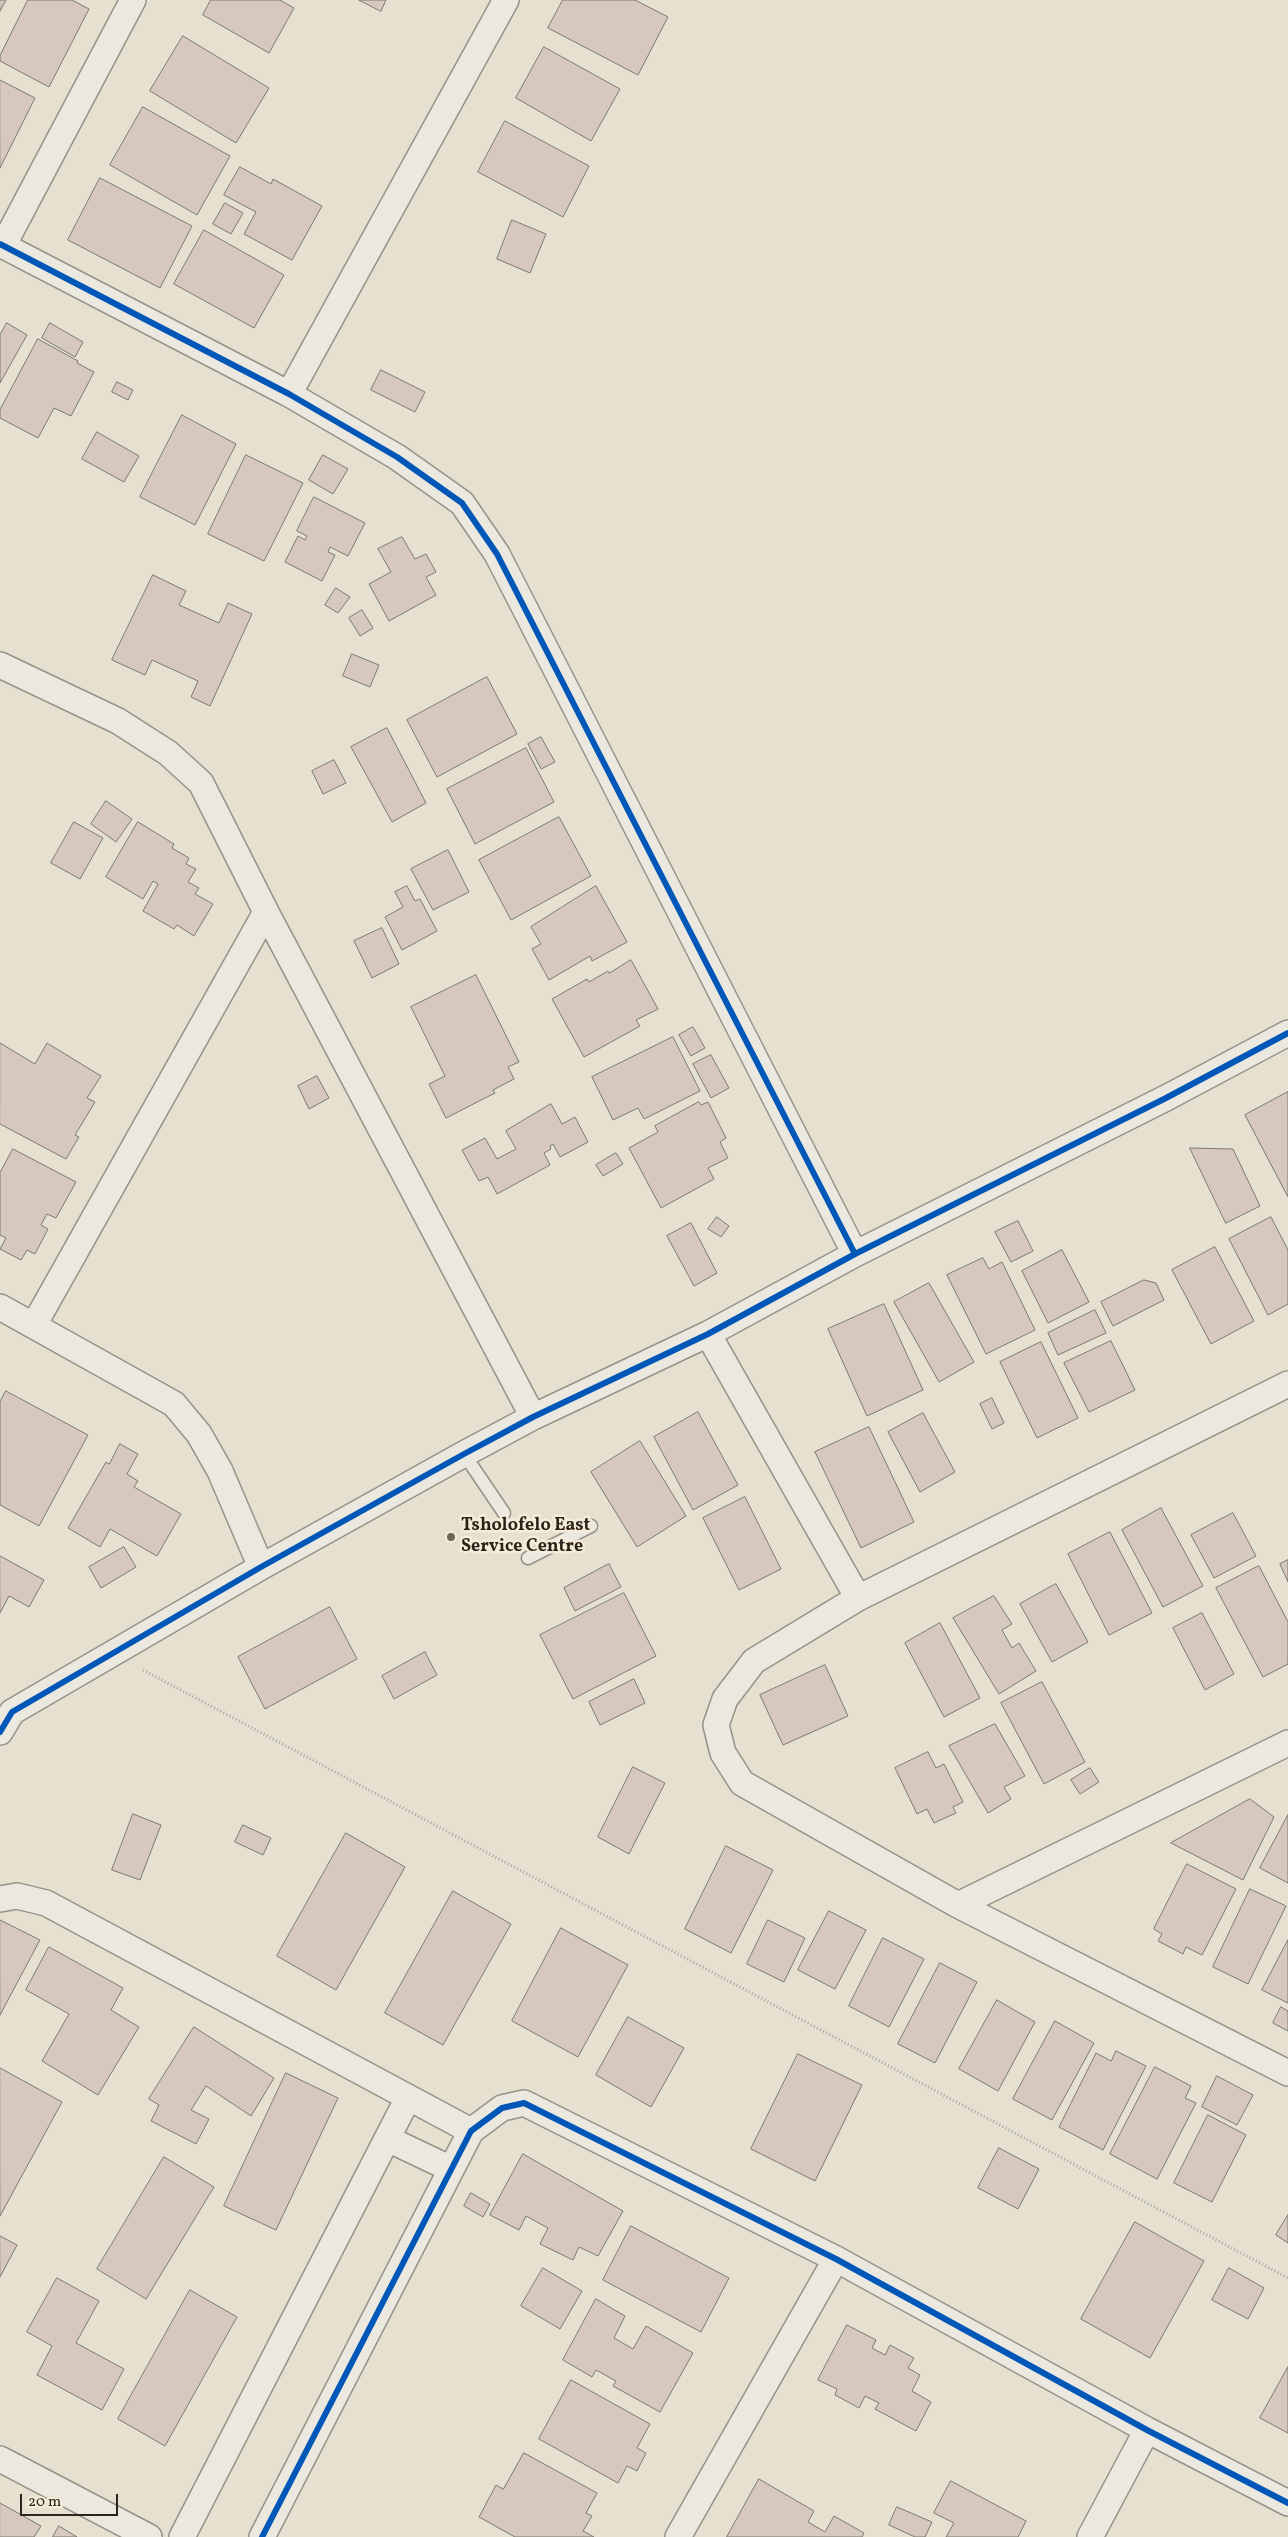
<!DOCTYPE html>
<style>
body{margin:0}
#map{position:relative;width:1288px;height:2537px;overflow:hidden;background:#e5e0cf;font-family:Vollkorn,serif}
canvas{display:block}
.scale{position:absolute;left:20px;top:2494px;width:98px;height:22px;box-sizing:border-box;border:2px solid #2c241b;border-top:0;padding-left:6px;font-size:15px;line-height:18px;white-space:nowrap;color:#2c241b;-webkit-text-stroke:4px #f5edd9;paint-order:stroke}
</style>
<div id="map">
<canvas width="1288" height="2537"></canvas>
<div class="scale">20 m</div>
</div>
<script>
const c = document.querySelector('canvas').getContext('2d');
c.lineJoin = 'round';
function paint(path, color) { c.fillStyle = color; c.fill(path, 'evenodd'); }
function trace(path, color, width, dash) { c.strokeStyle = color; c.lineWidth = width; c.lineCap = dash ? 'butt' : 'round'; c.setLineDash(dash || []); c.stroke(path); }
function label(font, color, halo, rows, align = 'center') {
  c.font = font + ' Vollkorn,serif'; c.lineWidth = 5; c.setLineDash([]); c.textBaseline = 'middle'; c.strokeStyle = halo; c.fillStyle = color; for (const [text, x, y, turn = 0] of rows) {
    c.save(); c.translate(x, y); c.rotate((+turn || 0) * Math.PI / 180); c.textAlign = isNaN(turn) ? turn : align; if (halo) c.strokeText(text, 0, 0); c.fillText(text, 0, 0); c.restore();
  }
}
const building = new Path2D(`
 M 0,0 L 6,0 L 0,11 Z
 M 28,0 L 72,0 L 89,9 L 49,87 L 0,61 L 0,56 Z
 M 211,0 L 280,0 L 294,8 L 269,53 L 203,15 Z
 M 359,0 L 386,0 L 381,11 Z
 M 563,0 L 635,0 L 668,17 L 638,75 L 548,28 Z
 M 183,36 L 269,88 L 236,143 L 150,91 Z
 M 544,47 L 620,89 L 591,141 L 516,98 Z
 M 0,80 L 35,98 L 0,168 Z
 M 143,107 L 230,156 L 197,215 L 110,165 Z
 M 505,121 L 589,166 L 563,217 L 478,172 Z
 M 240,167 L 271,184 L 273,179 L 322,206 L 292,260 L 244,234 L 256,212 L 224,195 Z
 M 100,178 L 192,226 L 160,288 L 68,240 Z
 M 225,203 L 243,213 L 231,234 L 213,224 Z
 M 512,220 L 546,234 L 530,273 L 497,259 Z
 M 204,230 L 284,275 L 254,328 L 174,284 Z
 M 7,323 L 27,335 L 0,383 L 0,335 Z
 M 50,323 L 83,342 L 75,357 L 42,338 Z
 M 38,339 L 78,361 L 77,363 L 94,372 L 71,416 L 54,408 L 38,438 L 0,418 L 0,410 Z
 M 381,370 L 425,392 L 415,412 L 371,390 Z
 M 117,382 L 133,390 L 128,400 L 112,392 Z
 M 182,415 L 236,444 L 195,525 L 140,497 Z
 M 97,432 L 139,456 L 124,482 L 82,459 Z
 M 246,455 L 303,483 L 264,561 L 208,534 Z
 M 323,455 L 348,469 L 333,494 L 309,480 Z
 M 314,497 L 365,523 L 348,556 L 330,547 L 328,552 L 335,555 L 322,581 L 285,562 L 298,536 L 305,540 L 307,536 L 297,531 Z
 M 402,537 L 415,559 L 426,554 L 436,572 L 426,577 L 436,595 L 389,621 L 369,584 L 391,572 L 378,549 Z
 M 153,575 L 186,591 L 179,605 L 219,623 L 228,603 L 252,614 L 210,706 L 191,697 L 198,681 L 152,660 L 145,675 L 112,660 Z
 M 336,588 L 350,597 L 338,613 L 325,605 Z
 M 362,610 L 373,628 L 360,636 L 349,618 Z
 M 352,654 L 379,665 L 370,687 L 343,676 Z
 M 487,677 L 517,734 L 437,777 L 407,720 Z
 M 387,728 L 426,803 L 392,822 L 351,747 Z
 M 541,737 L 555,762 L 541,769 L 528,744 Z
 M 526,748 L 554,802 L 475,844 L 447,789 Z
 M 334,760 L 346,783 L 323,794 L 312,771 Z
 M 106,801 L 132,819 L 116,842 L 91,824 Z
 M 559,817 L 591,876 L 511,920 L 479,860 Z
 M 74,822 L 103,838 L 80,879 L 51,863 Z
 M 138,822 L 174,844 L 172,848 L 189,858 L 186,864 L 196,869 L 188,882 L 199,888 L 195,894 L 213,904 L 194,936 L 177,925 L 174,929 L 143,911 L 158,884 L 153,881 L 143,899 L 106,877 Z
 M 448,850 L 469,892 L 433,910 L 411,869 Z
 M 407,886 L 415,901 L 420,899 L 437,931 L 402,950 L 385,917 L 403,907 L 395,892 Z
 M 596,886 L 627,942 L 592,961 L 590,956 L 549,980 L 532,949 L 541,944 L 531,927 Z
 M 382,928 L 399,964 L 372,978 L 354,941 Z
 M 631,960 L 658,1009 L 636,1020 L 640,1026 L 584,1057 L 552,999 L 587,979 L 589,982 L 608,971 L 609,973 Z
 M 476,975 L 519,1062 L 508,1067 L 514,1079 L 493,1090 L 495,1093 L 446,1118 L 429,1084 L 445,1076 L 411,1007 Z
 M 693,1027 L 705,1048 L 691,1056 L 679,1035 Z
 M 673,1037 L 700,1091 L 644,1119 L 638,1108 L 613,1120 L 592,1077 Z
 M 0,1043 L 35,1064 L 47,1043 L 101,1076 L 87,1098 L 95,1102 L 75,1135 L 79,1137 L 66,1159 L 0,1124 Z
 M 711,1055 L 729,1088 L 711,1098 L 693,1064 Z
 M 317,1076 L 329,1098 L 309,1109 L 298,1086 Z
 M 1288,1092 L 1288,1197 L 1245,1115 Z
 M 699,1102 L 701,1105 L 708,1102 L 726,1138 L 720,1142 L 728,1158 L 708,1168 L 714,1179 L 661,1208 L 629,1148 L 658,1132 L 655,1126 Z
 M 551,1104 L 562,1124 L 575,1117 L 588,1142 L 560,1157 L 553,1144 L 550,1146 L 551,1149 L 544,1153 L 550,1165 L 497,1194 L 488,1177 L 479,1181 L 462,1150 L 485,1138 L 497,1159 L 516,1149 L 506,1131 Z
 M 1190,1148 L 1233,1149 L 1260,1206 L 1226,1223 Z
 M 13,1149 L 76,1182 L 56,1218 L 47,1214 L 41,1225 L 48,1229 L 35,1254 L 27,1250 L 21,1260 L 0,1249 L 6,1238 L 0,1235 L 0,1173 Z
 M 616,1153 L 623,1164 L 603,1176 L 596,1165 Z
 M 717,1217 L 729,1226 L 721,1237 L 708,1229 Z
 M 1271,1217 L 1288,1250 L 1288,1304 L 1268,1315 L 1229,1239 Z
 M 1018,1221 L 1033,1251 L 1011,1262 L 995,1232 Z
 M 691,1223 L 717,1273 L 694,1286 L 667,1236 Z
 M 1215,1247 L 1254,1321 L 1211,1344 L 1172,1270 Z
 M 1062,1250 L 1089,1302 L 1048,1323 L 1022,1271 Z
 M 983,1258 L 989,1269 L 1002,1262 L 1035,1330 L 986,1354 L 947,1275 Z
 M 1144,1280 L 1156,1283 L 1164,1300 L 1113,1326 L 1101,1302 Z
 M 929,1283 L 974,1362 L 939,1382 L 894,1302 Z
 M 884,1304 L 923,1390 L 867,1416 L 828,1329 Z
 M 1095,1310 L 1106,1333 L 1058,1355 L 1048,1333 Z
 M 1111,1341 L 1135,1390 L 1089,1412 L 1064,1363 Z
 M 1041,1342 L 1078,1418 L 1037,1438 L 1000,1362 Z
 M 6,1391 L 88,1435 L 39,1526 L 0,1505 L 0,1402 Z
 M 992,1398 L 1004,1423 L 992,1429 L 980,1404 Z
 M 698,1412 L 738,1485 L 693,1510 L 654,1437 Z
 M 923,1413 L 955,1472 L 920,1492 L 888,1432 Z
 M 869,1427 L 914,1522 L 861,1548 L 815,1452 Z
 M 640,1441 L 686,1516 L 637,1547 L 591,1472 Z
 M 120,1444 L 138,1454 L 127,1474 L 138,1481 L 134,1487 L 181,1514 L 157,1556 L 110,1529 L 100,1547 L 68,1528 L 106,1462 L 109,1464 Z
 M 745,1497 L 781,1569 L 739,1590 L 703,1518 Z
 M 1161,1508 L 1203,1586 L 1163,1607 L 1122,1530 Z
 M 1233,1513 L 1256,1556 L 1214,1578 L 1191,1535 Z
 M 1110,1532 L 1152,1613 L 1109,1635 L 1068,1554 Z
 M 124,1547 L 136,1567 L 101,1588 L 89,1567 Z
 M 0,1556 L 44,1580 L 29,1607 L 9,1596 L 0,1613 Z
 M 1288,1560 L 1288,1582 L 1280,1564 Z
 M 609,1564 L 621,1587 L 575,1611 L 564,1588 Z
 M 1259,1566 L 1288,1622 L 1288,1664 L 1263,1677 L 1216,1588 Z
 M 1056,1584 L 1088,1642 L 1052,1662 L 1020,1604 Z
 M 624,1593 L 656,1656 L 573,1699 L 540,1635 Z
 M 994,1596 L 1012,1624 L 1002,1630 L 1012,1648 L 1019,1643 L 1036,1671 L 999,1694 L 953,1618 Z
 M 330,1607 L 357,1659 L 265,1709 L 238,1657 Z
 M 1202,1613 L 1234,1674 L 1205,1690 L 1173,1628 Z
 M 940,1623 L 980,1698 L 944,1717 L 905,1643 Z
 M 425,1652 L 437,1675 L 394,1699 L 382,1676 Z
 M 825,1665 L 848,1716 L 783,1745 L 760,1695 Z
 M 634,1679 L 645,1703 L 600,1725 L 589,1702 Z
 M 1042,1682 L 1085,1762 L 1044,1784 L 1001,1703 Z
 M 995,1724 L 1025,1776 L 1004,1787 L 1011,1799 L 988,1813 L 949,1746 Z
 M 928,1752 L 936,1768 L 944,1764 L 963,1802 L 953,1807 L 956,1813 L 934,1823 L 927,1809 L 917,1814 L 895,1768 Z
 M 633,1767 L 665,1783 L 629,1854 L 598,1837 Z
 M 1090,1768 L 1099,1782 L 1080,1794 L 1071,1780 Z
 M 1250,1799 L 1274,1817 L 1243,1880 L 1171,1843 Z
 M 133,1814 L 161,1825 L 140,1880 L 112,1870 Z
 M 1288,1815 L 1288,1883 L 1260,1868 Z
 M 243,1825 L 271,1838 L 263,1855 L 235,1842 Z
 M 346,1833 L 405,1867 L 336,1990 L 277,1956 Z
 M 726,1846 L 773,1870 L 731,1953 L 685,1929 Z
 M 1187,1864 L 1236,1889 L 1202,1955 L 1186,1947 L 1183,1954 L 1158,1941 L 1162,1934 L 1154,1929 Z
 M 1250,1889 L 1286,1906 L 1248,1984 L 1213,1967 Z
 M 453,1891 L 511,1924 L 443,2045 L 385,2013 Z
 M 829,1911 L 866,1930 L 835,1989 L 798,1970 Z
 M 0,1920 L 40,1940 L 0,2015 Z
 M 768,1920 L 805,1938 L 784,1982 L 747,1964 Z
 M 561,1928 L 628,1965 L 578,2057 L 512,2021 Z
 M 883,1938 L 924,1959 L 889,2027 L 849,2006 Z
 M 1288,1940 L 1288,2003 L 1262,1990 Z
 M 49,1947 L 123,1988 L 111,2010 L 139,2027 L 98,2095 L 42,2061 L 69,2014 L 26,1990 Z
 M 940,1963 L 977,1982 L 935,2063 L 898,2044 Z
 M 997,2000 L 1035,2022 L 998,2091 L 959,2069 Z
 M 1281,2007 L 1288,2011 L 1288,2031 L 1273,2023 Z
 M 628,2017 L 684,2048 L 651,2107 L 596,2075 Z
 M 1055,2021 L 1094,2043 L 1052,2120 L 1013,2099 Z
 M 194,2027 L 274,2078 L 251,2116 L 206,2086 L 191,2110 L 209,2119 L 196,2144 L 151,2121 L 159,2105 L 149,2099 Z
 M 1116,2051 L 1146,2066 L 1103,2150 L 1059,2127 L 1096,2053 L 1111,2061 Z
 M 798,2054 L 862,2085 L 815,2181 L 751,2149 Z
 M 1155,2067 L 1191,2086 L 1185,2098 L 1196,2103 L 1157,2179 L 1110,2154 Z
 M 0,2068 L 62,2102 L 0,2216 Z
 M 286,2073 L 338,2098 L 276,2230 L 224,2206 Z
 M 1217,2076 L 1253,2095 L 1237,2125 L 1202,2107 Z
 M 1208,2115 L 1246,2135 L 1212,2202 L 1174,2183 Z
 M 999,2148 L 1039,2169 L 1018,2209 L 978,2188 Z
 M 523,2154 L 623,2211 L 598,2256 L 579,2247 L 573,2260 L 540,2244 L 548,2228 L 526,2216 L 519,2230 L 490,2215 Z
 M 164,2157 L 214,2187 L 146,2299 L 97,2269 Z
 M 471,2193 L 490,2204 L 483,2217 L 464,2206 Z
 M 1288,2215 L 1288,2243 L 1276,2235 Z
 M 1135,2222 L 1204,2261 L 1150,2358 L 1081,2319 Z
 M 631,2226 L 729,2278 L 701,2332 L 603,2280 Z
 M 0,2236 L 17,2245 L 0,2277 Z
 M 543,2268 L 582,2291 L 560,2329 L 521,2306 Z
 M 1229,2268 L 1264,2288 L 1248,2319 L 1212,2300 Z
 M 57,2278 L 99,2301 L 76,2343 L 124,2369 L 102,2410 L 37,2375 L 52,2346 L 27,2332 Z
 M 190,2290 L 237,2317 L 165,2446 L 118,2419 Z
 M 596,2299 L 625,2316 L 614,2338 L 633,2349 L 646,2326 L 693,2353 L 660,2412 L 613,2386 L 616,2381 L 596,2370 L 592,2377 L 563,2360 Z
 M 847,2325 L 876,2340 L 872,2348 L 885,2355 L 890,2345 L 914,2358 L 908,2368 L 920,2375 L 912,2391 L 931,2402 L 916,2431 L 875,2409 L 879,2403 L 865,2396 L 859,2408 L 835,2395 L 837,2389 L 818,2380 Z
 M 1288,2367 L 1288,2433 L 1260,2418 Z
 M 571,2380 L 650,2424 L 637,2448 L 646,2453 L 637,2471 L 627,2466 L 618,2483 L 539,2439 Z
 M 524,2453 L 597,2493 L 586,2513 L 592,2516 L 583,2531 L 594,2537 L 515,2537 L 479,2517 L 496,2485 L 503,2489 Z
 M 759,2479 L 814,2511 L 808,2522 L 825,2532 L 834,2516 L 864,2533 L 862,2537 L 727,2537 Z
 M 951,2481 L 1026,2521 L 1018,2537 L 946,2537 L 954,2523 L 934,2513 Z
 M 0,2503 L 41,2526 L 34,2537 L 0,2537 Z
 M 897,2507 L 932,2522 L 925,2537 L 915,2537 L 889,2525 Z
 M 59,2526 L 77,2537 L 53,2537 Z`);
paint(building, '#d7c8bd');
trace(building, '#7c796f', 1);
const lane = new Path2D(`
 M 464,1454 L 504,1513
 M 528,1558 L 591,1526`);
const street = new Path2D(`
 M 0,244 L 289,394 L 397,457 L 462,503 L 497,554 L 855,1254
 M 3,246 L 133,0
 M 289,394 L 506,0
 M 0,665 L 118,721 L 168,753 L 201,783 L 266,912 L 533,1417
 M 0,1307 L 174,1404 L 199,1434 L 220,1471 L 261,1567
 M 34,1325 L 266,912
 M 708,1334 L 858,1598
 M 1288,1384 L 858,1598 L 754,1661 L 725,1699 L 716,1725 L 723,1753 L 742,1783 L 958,1905 L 1288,2073
 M 0,1732 L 12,1712 L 261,1567 L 464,1454 L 533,1417 L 708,1334 L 855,1254 L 1166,1098 L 1288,1033
 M 0,1899 L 17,1896 L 46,1903 L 471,2131
 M 958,1905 L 1288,1743
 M 388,2139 L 451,2169
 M 0,2459 L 149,2537
 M 182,2537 L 408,2098
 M 262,2537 L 471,2131 L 502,2108 L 524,2103 L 836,2259 L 1147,2430 L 1288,2503
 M 678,2537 L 836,2259
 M 1090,2537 L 1147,2430`);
trace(lane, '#969288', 15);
trace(street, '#969288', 28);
trace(new Path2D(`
 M 143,1670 L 1288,2278`), '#a8a49e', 3, [1, 2.5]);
trace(lane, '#ebe8df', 12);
trace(street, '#ebe8df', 25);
trace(new Path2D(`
 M 0,244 L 289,394 L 397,457 L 462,503 L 497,554 L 855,1254
 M 0,1732 L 12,1712 L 261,1567 L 464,1454 L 533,1417 L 708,1334 L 855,1254 L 1166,1098 L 1288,1033
 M 262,2537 L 471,2131 L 502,2108 L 524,2103 L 836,2259 L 1147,2430 L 1288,2503`), '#0057b8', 6);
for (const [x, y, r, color] of [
 [451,1537,5,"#6d665a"]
]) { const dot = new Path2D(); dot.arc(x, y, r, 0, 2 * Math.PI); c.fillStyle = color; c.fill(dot); trace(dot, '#f5edd9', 2); }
label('bold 18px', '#2c241b', '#f5edd9', [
 ["Tsholofelo East",461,1527],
 ["Service Centre",461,1548]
], 'left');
</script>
